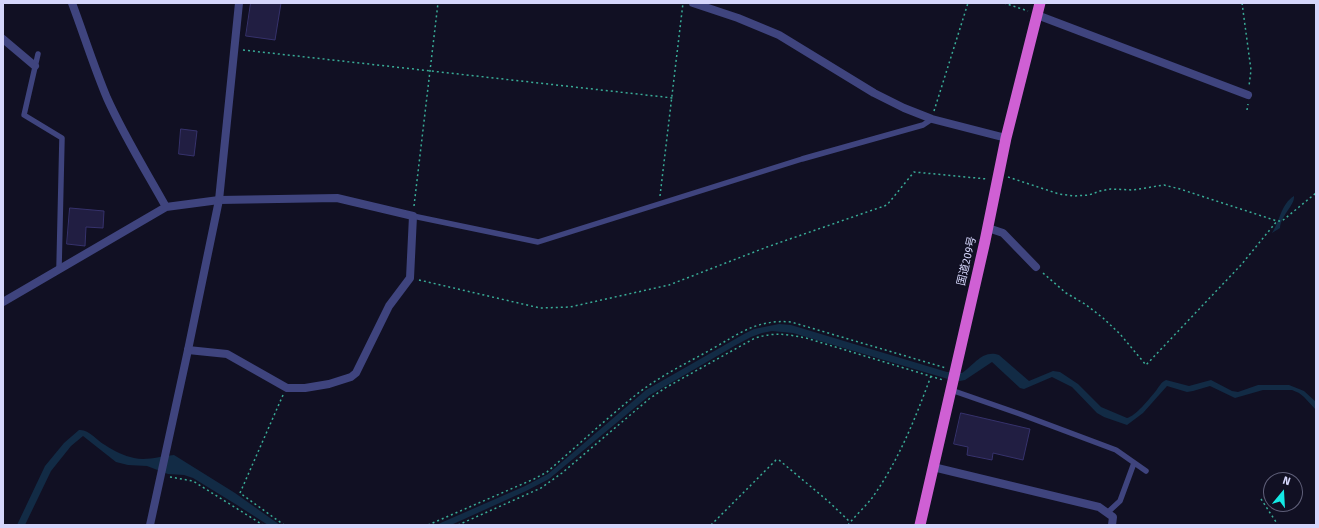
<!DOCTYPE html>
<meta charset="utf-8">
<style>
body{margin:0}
#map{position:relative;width:1319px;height:528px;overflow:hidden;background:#111023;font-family:"Fira Sans",sans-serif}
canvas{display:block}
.frame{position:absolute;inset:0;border:4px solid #d5d6fb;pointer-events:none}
.north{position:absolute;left:1263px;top:472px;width:40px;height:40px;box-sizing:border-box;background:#111023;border:1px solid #5f5f79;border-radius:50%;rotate:18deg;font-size:11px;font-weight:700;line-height:16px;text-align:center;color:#d5d6fb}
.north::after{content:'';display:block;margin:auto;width:14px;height:18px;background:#14e9e5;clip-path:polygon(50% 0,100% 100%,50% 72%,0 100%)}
</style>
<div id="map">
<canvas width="1319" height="528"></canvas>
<div class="frame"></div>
<div class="north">N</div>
</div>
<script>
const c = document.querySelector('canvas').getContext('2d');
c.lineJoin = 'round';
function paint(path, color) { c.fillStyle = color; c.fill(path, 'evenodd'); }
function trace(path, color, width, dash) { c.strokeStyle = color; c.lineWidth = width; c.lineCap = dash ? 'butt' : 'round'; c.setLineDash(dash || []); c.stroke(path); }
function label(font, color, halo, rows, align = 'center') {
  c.font = font + ' "Fira Sans","Noto Sans JP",sans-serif'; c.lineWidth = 3.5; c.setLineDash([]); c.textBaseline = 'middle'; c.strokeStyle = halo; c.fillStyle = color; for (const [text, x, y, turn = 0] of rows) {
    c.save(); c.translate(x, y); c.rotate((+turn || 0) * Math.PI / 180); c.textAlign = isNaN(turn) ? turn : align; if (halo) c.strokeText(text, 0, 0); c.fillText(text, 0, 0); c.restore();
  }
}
paint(new Path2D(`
 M 1294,196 C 1295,205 1281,215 1280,228 L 1272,233 C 1280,221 1281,204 1294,196 Z
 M 779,324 L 791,325 L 947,372 L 962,373 C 974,365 983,349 999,355 L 1029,381 L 1053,371 L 1060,372 L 1078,384 L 1101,407 L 1127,418 C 1136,416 1149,399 1155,392 C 1159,387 1161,382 1166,380 L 1189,386 L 1211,380 L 1232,391 L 1238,392 L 1258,385 L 1289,385 L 1304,391 L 1316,402 L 1316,410 L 1304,397 L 1299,393 L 1292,390 L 1263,390 L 1235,398 L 1210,386 L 1193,391 L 1187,392 L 1167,386 L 1143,413 L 1127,425 L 1104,417 L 1097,413 L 1072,387 L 1052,377 L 1024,389 L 1020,388 L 992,362 L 965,380 L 960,381 L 948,379 L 793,333 L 772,331 L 762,333 L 751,337 L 736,345 L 650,395 L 549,479 L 526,491 L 451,525 L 436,525 L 525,486 L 548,474 L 646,390 L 744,334 L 754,329 Z
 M 79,430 C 89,429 97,441 105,445 C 114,451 124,456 134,458 C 147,461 161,456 174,455 L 235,493 L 280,525 L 268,525 L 237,505 L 193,478 L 184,475 L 168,474 L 147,466 L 128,465 L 116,462 L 83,436 L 71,446 L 51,471 L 25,525 L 17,525 L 45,466 L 64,443 Z`), '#122b45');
const building = new Path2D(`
 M 251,3 L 281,3 L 275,40 L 246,36 Z
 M 181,129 L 197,131 L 194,156 L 179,154 Z
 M 70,208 L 104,211 L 103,228 L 86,227 L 85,246 L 67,244 Z
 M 961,413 L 1030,429 L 1023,460 L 993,453 L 992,460 L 967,455 L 968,447 L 954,444 Z`);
paint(building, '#211e42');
trace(building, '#36326c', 1);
trace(new Path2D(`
 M 1004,3 L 1028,11
 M 1242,3 L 1251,70 L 1249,86
 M 243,50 L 673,98
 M 1247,110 L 1248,104
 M 934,111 L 968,3
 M 1008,177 L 1059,194 L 1074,196 L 1089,195 L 1100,191 L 1111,189 L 1133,190 L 1164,185 L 1180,189 L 1277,221 L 1282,221 L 1316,193
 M 660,196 L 683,3
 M 414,206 L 438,3
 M 1043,273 L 1066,293 L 1085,304 L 1103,318 L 1120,334 L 1146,365 L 1241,265 L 1277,221
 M 419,280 L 540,308 L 570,307 L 669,285 L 767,247 L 887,205 L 914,172 L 987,179
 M 283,395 L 240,493 L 284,525
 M 170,477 L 193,481 L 263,525
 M 1261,499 L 1278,525
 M 428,525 L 534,479 L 547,472 C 577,446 606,419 637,394 C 660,376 687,363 712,349 C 740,333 758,319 791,322 L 946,368
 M 458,525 L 541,488 L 562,473 L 649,399 L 665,388 L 755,338 C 776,332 785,334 806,338 L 943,380
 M 711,525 L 776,460 L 779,460 L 828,501 L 850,522
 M 848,525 C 855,516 865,507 872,498 C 899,460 915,419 931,376`), '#39ac97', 1.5, [2, 3]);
trace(new Path2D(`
 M 38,54 L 24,115 L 62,138 L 59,268
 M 413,216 L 538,242 L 802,159 L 923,125 L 932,119
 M 951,390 L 1020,414 L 1116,450 L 1146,471
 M 1107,513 L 1120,501 L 1134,463`), '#3f447e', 5.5);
trace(new Path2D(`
 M 72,3 C 84,35 94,67 107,98 C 124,136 146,171 166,207
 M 1037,15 L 1248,95
 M 3,39 L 35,66
 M 988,228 L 1003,233 L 1036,267
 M 3,302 L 166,207 L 219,200 L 337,198 L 413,216 L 410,278 L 389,306 L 356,373 L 351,377 L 329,384 L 305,388 L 287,388 L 227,354 L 188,350
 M 933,467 L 1099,507 L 1113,517 L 1112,525`), '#3f447e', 8);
trace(new Path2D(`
 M 693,3 L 738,18 L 779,35 L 874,93 L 904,108 L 932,119 L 1006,138
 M 150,525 L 188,350 L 219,200 L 239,3`), '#3f447e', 8);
trace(new Path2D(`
 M 920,525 L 985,241 L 1006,138 L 1040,3`), '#cf60d4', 11);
label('11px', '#d5d6fb', '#111023', [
 ["国道209号",967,261,-77]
]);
</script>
